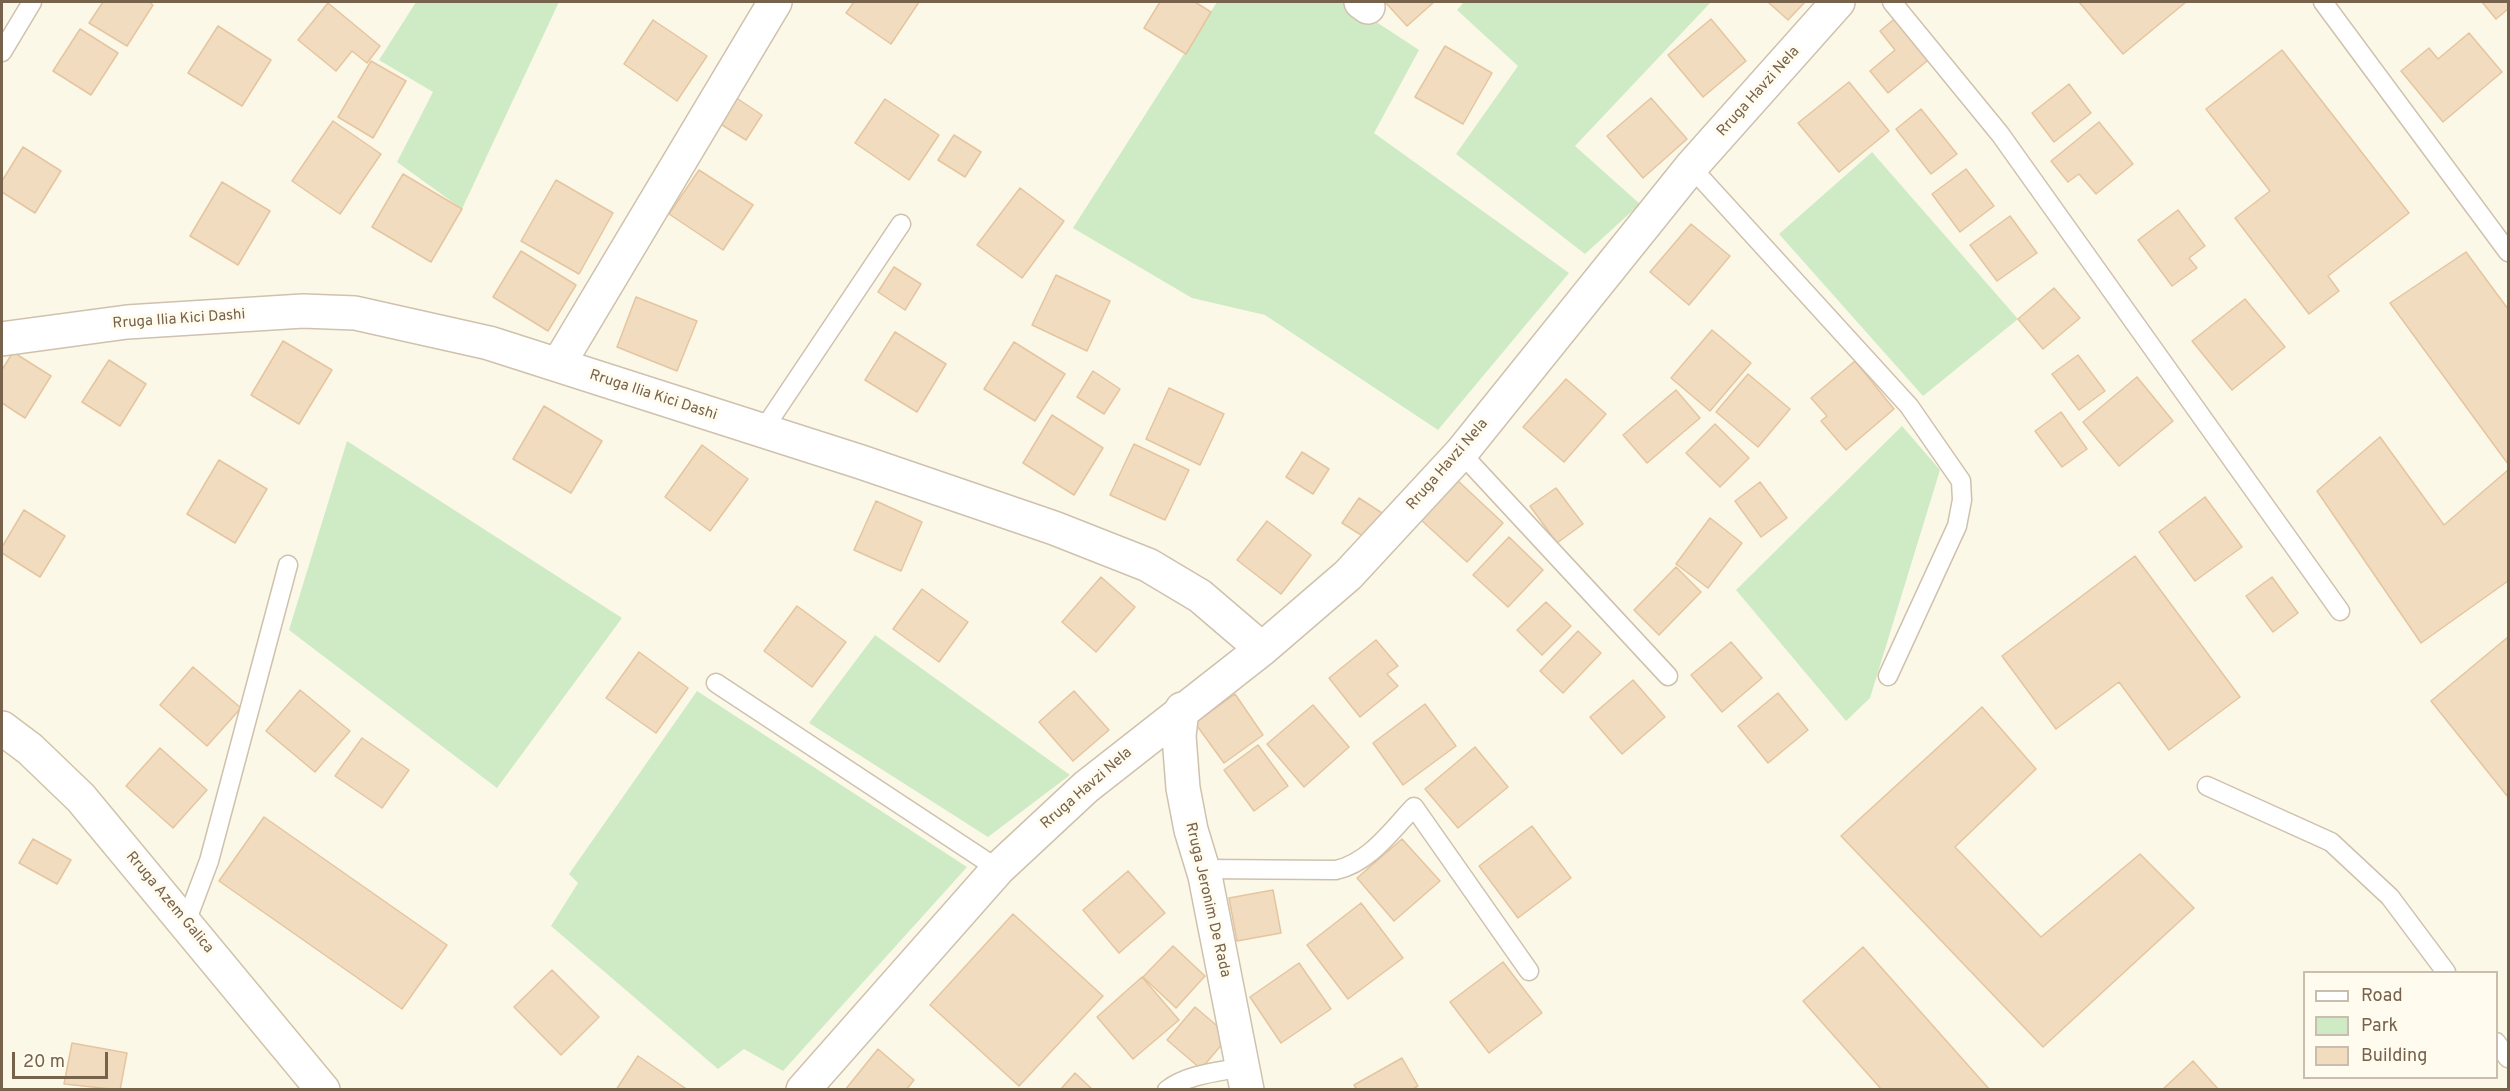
<!DOCTYPE html>
<style>
body{margin:0}
#map{position:relative;width:2510px;height:1091px;overflow:hidden;background:#fcf8e7;font-family:Overpass,sans-serif}
canvas{display:block}
.frame{position:absolute;inset:0;border:3px solid #77624b;pointer-events:none}
.legend{position:absolute;left:2303px;top:971px;width:195px;height:108px;box-sizing:border-box;background:#fffbee;border:2px solid #c9bead;margin:0;padding:8px 10px;list-style:none;font-size:18px;color:#77624b}
.legend li{display:flex;align-items:center;gap:12px;height:30px}
.legend b{width:30px;border:2px solid #c9bead}
.scale{position:absolute;left:12px;top:1052px;width:96px;height:27px;box-sizing:border-box;border:3px solid #77624b;border-top:0;padding-left:8px;font-size:18px;line-height:21px;white-space:nowrap;color:#77624b;-webkit-text-stroke:4px #fffbee;paint-order:stroke}
</style>
<div id="map">
<canvas width="2510" height="1091"></canvas>
<div class="frame"></div>
<ul class="legend">
<li><b style="height:8px;background:#fff"></b>Road</li>
<li><b style="height:16px;background:#ceebc5"></b>Park</li>
<li><b style="height:16px;background:#f2dcbf"></b>Building</li>
</ul>
<div class="scale">20 m</div>
</div>
<script>
const c = document.querySelector('canvas').getContext('2d');
c.lineJoin = 'round';
function paint(path, color) { c.fillStyle = color; c.fill(path, 'evenodd'); }
function trace(path, color, width, dash) { c.strokeStyle = color; c.lineWidth = width; c.lineCap = dash ? 'butt' : 'round'; c.setLineDash(dash || []); c.stroke(path); }
function label(font, color, halo, rows, align = 'center') {
  c.font = font + ' Overpass,sans-serif'; c.lineWidth = 6; c.setLineDash([]); c.textBaseline = 'middle'; c.strokeStyle = halo; c.fillStyle = color; for (const [text, x, y, turn = 0] of rows) {
    c.save(); c.translate(x, y); c.rotate((+turn || 0) * Math.PI / 180); c.textAlign = isNaN(turn) ? turn : align; if (halo) c.strokeText(text, 0, 0); c.fillText(text, 0, 0); c.restore();
  }
}
paint(new Path2D(`
 M 416,2 L 559,2 L 462,209 L 397,162 L 433,92 L 379,60 Z
 M 1217,2 L 1346,2 L 1419,50 L 1374,133 L 1569,273 L 1438,430 L 1265,315 L 1192,298 L 1073,228 Z
 M 1464,2 L 1711,2 L 1575,146 L 1640,204 L 1585,254 L 1456,154 L 1518,66 L 1457,10 Z
 M 1872,152 L 2018,319 L 1923,396 L 1779,234 Z
 M 1902,426 L 1940,470 L 1870,698 L 1846,721 L 1736,590 Z
 M 347,441 L 622,618 L 497,788 L 289,630 Z
 M 875,635 L 1070,775 L 988,837 L 809,723 Z
 M 697,691 L 967,867 L 783,1071 L 744,1049 L 718,1069 L 551,926 L 578,883 L 569,874 Z`), '#ceebc5');
const building = new Path2D(`
 M 103,2 L 149,2 L 153,5 L 127,46 L 89,23 Z
 M 854,2 L 919,2 L 891,44 L 846,13 Z
 M 1160,2 L 1195,2 L 1211,12 L 1186,54 L 1144,28 Z
 M 1385,2 L 1434,2 L 1407,26 Z
 M 1768,2 L 1805,2 L 1788,20 Z
 M 2079,2 L 2186,2 L 2123,54 Z
 M 2482,2 L 2508,2 L 2508,9 L 2496,19 Z
 M 328,3 L 380,46 L 367,63 L 352,51 L 336,71 L 298,40 Z
 M 1899,15 L 1932,57 L 1888,93 L 1870,71 L 1895,50 L 1880,31 Z
 M 1711,19 L 1746,61 L 1703,97 L 1668,55 Z
 M 653,20 L 707,56 L 677,101 L 624,64 Z
 M 218,26 L 271,60 L 242,106 L 188,73 Z
 M 80,29 L 118,53 L 91,95 L 53,71 Z
 M 2469,33 L 2502,72 L 2443,122 L 2401,71 L 2429,48 L 2438,59 Z
 M 1445,46 L 1492,73 L 1463,124 L 1415,97 Z
 M 2282,50 L 2409,213 L 2328,276 L 2339,291 L 2309,314 L 2235,218 L 2270,191 L 2206,109 Z
 M 371,61 L 406,81 L 373,138 L 338,117 Z
 M 1849,82 L 1889,131 L 1839,172 L 1798,123 Z
 M 2069,84 L 2091,113 L 2054,142 L 2032,113 Z
 M 735,97 L 762,115 L 746,140 L 719,123 Z
 M 1651,98 L 1687,139 L 1643,178 L 1607,136 Z
 M 885,99 L 939,135 L 909,180 L 855,143 Z
 M 1921,109 L 1957,154 L 1931,174 L 1896,129 Z
 M 333,121 L 381,154 L 340,214 L 292,181 Z
 M 2099,122 L 2133,164 L 2096,194 L 2079,174 L 2068,182 L 2051,161 Z
 M 954,135 L 981,152 L 965,177 L 938,160 Z
 M 23,147 L 61,171 L 35,213 L 2,192 L 2,181 Z
 M 1966,169 L 1994,206 L 1960,232 L 1932,194 Z
 M 699,170 L 753,205 L 723,250 L 669,214 Z
 M 403,174 L 462,209 L 431,262 L 372,227 Z
 M 556,180 L 613,213 L 579,274 L 521,241 Z
 M 222,182 L 270,211 L 238,265 L 190,236 Z
 M 1020,188 L 1064,221 L 1022,278 L 977,245 Z
 M 2178,210 L 2205,246 L 2189,258 L 2197,268 L 2172,286 L 2138,240 Z
 M 2010,216 L 2037,253 L 1997,281 L 1970,245 Z
 M 1691,224 L 1730,256 L 1689,305 L 1650,272 Z
 M 521,251 L 576,285 L 548,331 L 493,297 Z
 M 2466,252 L 2508,309 L 2508,464 L 2390,303 Z
 M 894,267 L 921,284 L 905,310 L 878,292 Z
 M 1056,275 L 1110,301 L 1087,351 L 1032,325 Z
 M 2054,288 L 2080,318 L 2043,349 L 2018,319 Z
 M 636,297 L 697,321 L 677,371 L 617,347 Z
 M 2245,299 L 2285,347 L 2232,390 L 2192,341 Z
 M 1712,330 L 1751,363 L 1710,411 L 1671,378 Z
 M 895,332 L 946,364 L 917,412 L 865,380 Z
 M 283,341 L 332,370 L 299,424 L 251,395 Z
 M 1014,342 L 1065,374 L 1035,421 L 984,389 Z
 M 13,352 L 51,376 L 25,418 L 2,403 L 2,370 Z
 M 2078,355 L 2105,391 L 2079,410 L 2052,374 Z
 M 109,360 L 146,384 L 120,426 L 82,402 Z
 M 1855,361 L 1894,409 L 1846,450 L 1821,421 L 1827,416 L 1811,398 Z
 M 1093,371 L 1120,389 L 1104,414 L 1077,397 Z
 M 1748,374 L 1790,409 L 1758,447 L 1716,412 Z
 M 2137,377 L 2173,421 L 2119,466 L 2083,422 Z
 M 1566,379 L 1606,414 L 1564,462 L 1523,427 Z
 M 1169,388 L 1224,414 L 1200,465 L 1146,439 Z
 M 1676,390 L 1700,418 L 1647,463 L 1623,435 Z
 M 544,406 L 602,441 L 571,493 L 513,459 Z
 M 2061,412 L 2087,449 L 2062,467 L 2035,431 Z
 M 1052,415 L 1103,448 L 1074,495 L 1023,463 Z
 M 1715,424 L 1749,458 L 1720,487 L 1686,453 Z
 M 2380,437 L 2444,525 L 2508,470 L 2508,581 L 2421,643 L 2317,491 Z
 M 1134,444 L 1189,470 L 1165,520 L 1110,495 Z
 M 702,445 L 748,479 L 710,531 L 665,497 Z
 M 1302,452 L 1329,469 L 1313,494 L 1286,477 Z
 M 219,460 L 267,489 L 235,543 L 187,514 Z
 M 1456,479 L 1503,523 L 1467,562 L 1420,519 Z
 M 1760,482 L 1787,518 L 1761,537 L 1735,501 Z
 M 1556,488 L 1583,524 L 1557,543 L 1530,506 Z
 M 2205,497 L 2242,547 L 2195,581 L 2159,532 Z
 M 1359,498 L 1385,515 L 1369,540 L 1342,523 Z
 M 876,501 L 922,522 L 901,571 L 854,550 Z
 M 24,510 L 65,536 L 40,577 L 2,553 L 2,547 Z
 M 1710,518 L 1742,543 L 1708,588 L 1676,564 Z
 M 1267,521 L 1311,555 L 1281,594 L 1237,560 Z
 M 1509,537 L 1543,570 L 1508,607 L 1473,575 Z
 M 2135,556 L 2240,697 L 2169,750 L 2119,682 L 2056,729 L 2002,656 Z
 M 1676,567 L 1701,592 L 1659,635 L 1634,610 Z
 M 1101,577 L 1135,607 L 1096,652 L 1062,622 Z
 M 2272,577 L 2298,613 L 2273,632 L 2246,596 Z
 M 922,589 L 968,622 L 939,662 L 893,629 Z
 M 1546,602 L 1571,626 L 1542,655 L 1517,630 Z
 M 797,606 L 846,642 L 812,687 L 764,651 Z
 M 1578,631 L 1601,653 L 1563,693 L 1540,671 Z
 M 2508,637 L 2508,797 L 2431,701 Z
 M 1376,640 L 1398,666 L 1387,674 L 1398,686 L 1360,717 L 1329,678 Z
 M 1731,642 L 1762,678 L 1722,712 L 1691,675 Z
 M 639,652 L 688,688 L 656,733 L 606,698 Z
 M 193,667 L 241,708 L 207,746 L 160,705 Z
 M 1633,680 L 1665,717 L 1622,754 L 1590,717 Z
 M 300,690 L 350,731 L 315,772 L 266,731 Z
 M 1074,691 L 1109,730 L 1073,761 L 1039,722 Z
 M 1778,693 L 1808,730 L 1768,763 L 1738,726 Z
 M 1235,694 L 1263,735 L 1224,763 L 1195,723 Z
 M 1425,704 L 1456,746 L 1403,785 L 1373,743 Z
 M 1313,705 L 1349,747 L 1304,787 L 1267,744 Z
 M 1982,707 L 2036,769 L 1955,847 L 2041,937 L 2140,854 L 2194,908 L 2043,1047 L 1841,836 Z
 M 362,738 L 409,770 L 382,808 L 335,776 Z
 M 1258,745 L 1288,786 L 1254,811 L 1224,770 Z
 M 1475,747 L 1508,787 L 1458,828 L 1425,789 Z
 M 160,748 L 207,790 L 173,828 L 126,786 Z
 M 264,817 L 447,945 L 402,1009 L 219,881 Z
 M 1532,826 L 1571,878 L 1518,918 L 1479,866 Z
 M 33,839 L 71,860 L 57,884 L 19,863 Z
 M 1402,839 L 1440,881 L 1394,921 L 1357,878 Z
 M 1128,871 L 1165,913 L 1119,953 L 1083,910 Z
 M 1273,890 L 1281,933 L 1237,941 L 1229,898 Z
 M 1361,903 L 1403,958 L 1348,999 L 1307,945 Z
 M 1013,914 L 1103,996 L 1019,1086 L 930,1005 Z
 M 1173,946 L 1205,976 L 1176,1008 L 1143,977 Z
 M 1863,947 L 1990,1090 L 1882,1090 L 1803,1001 Z
 M 1503,962 L 1542,1013 L 1489,1053 L 1450,1002 Z
 M 1299,963 L 1331,1009 L 1281,1043 L 1250,997 Z
 M 552,970 L 599,1017 L 561,1055 L 514,1007 Z
 M 1142,977 L 1179,1020 L 1133,1059 L 1097,1017 Z
 M 1195,1007 L 1229,1036 L 1201,1069 L 1167,1040 Z
 M 72,1043 L 127,1053 L 120,1090 L 64,1084 Z
 M 878,1049 L 914,1080 L 906,1090 L 845,1090 Z
 M 638,1056 L 688,1090 L 616,1090 Z
 M 1402,1058 L 1418,1086 L 1411,1090 L 1357,1090 L 1354,1085 Z
 M 2193,1061 L 2219,1090 L 2162,1090 Z
 M 1075,1073 L 1093,1090 L 1060,1090 Z`);
paint(building, '#f2dcbf');
trace(building, '#e5c59f', 1.5);
const lane = new Path2D(`
 M 1892,2 L 2000,134 L 2340,611
 M 2323,2 L 2508,252
 M 2,52 L 32,2
 M 1691,167 L 1909,406 L 1961,481 L 1962,500 L 1957,526 L 1888,676
 M 763,430 L 901,224
 M 1461,453 L 1668,676
 M 716,683 L 998,869
 M 2207,786 L 2331,842 L 2390,897 L 2446,972
 M 1203,869 L 1336,870 C 1369,863 1392,830 1414,807 L 1529,971
 M 186,922 L 209,861 L 288,565
 M 2496,1042 L 2508,1058
 M 1167,1090 C 1188,1074 1218,1072 1243,1067`);
const street = new Path2D(`
 M 1361,2 L 1368,7
 M 2,339 L 127,322 L 303,311 L 355,313 L 489,343 L 861,462 L 1054,528 L 1148,565 L 1200,596 L 1262,649
 M 558,365 L 775,2
 M 1182,709 L 1179,736 L 1183,788 L 1191,830 L 1205,876 L 1247,1090
 M 803,1090 L 998,869 L 1086,787 L 1262,649 L 1348,575 L 1461,453 L 1691,167 L 1838,2`);
const secondary = new Path2D(`
 M 2,728 L 30,749 L 81,798 L 323,1090`);
trace(lane, '#cfc1ad', 21);
trace(street, '#cfc1ad', 36);
trace(secondary, '#d1c3aa', 36);
trace(lane, '#fff', 18);
trace(street, '#fff', 33);
trace(secondary, '#fff', 33);
label('15px', '#77624b', '#fffbee', [
 ["Rruga Havzi Nela",1759,92,-48],
 ["Rruga Ilia Kici Dashi",179,320,-4],
 ["Rruga Ilia Kici Dashi",653,396,18],
 ["Rruga Havzi Nela",1448,465,-49],
 ["Rruga Havzi Nela",1087,789,-41],
 ["Rruga Jeronim De Rada",1207,900,77],
 ["Rruga Azem Galica",169,903,50]
]);
</script>
